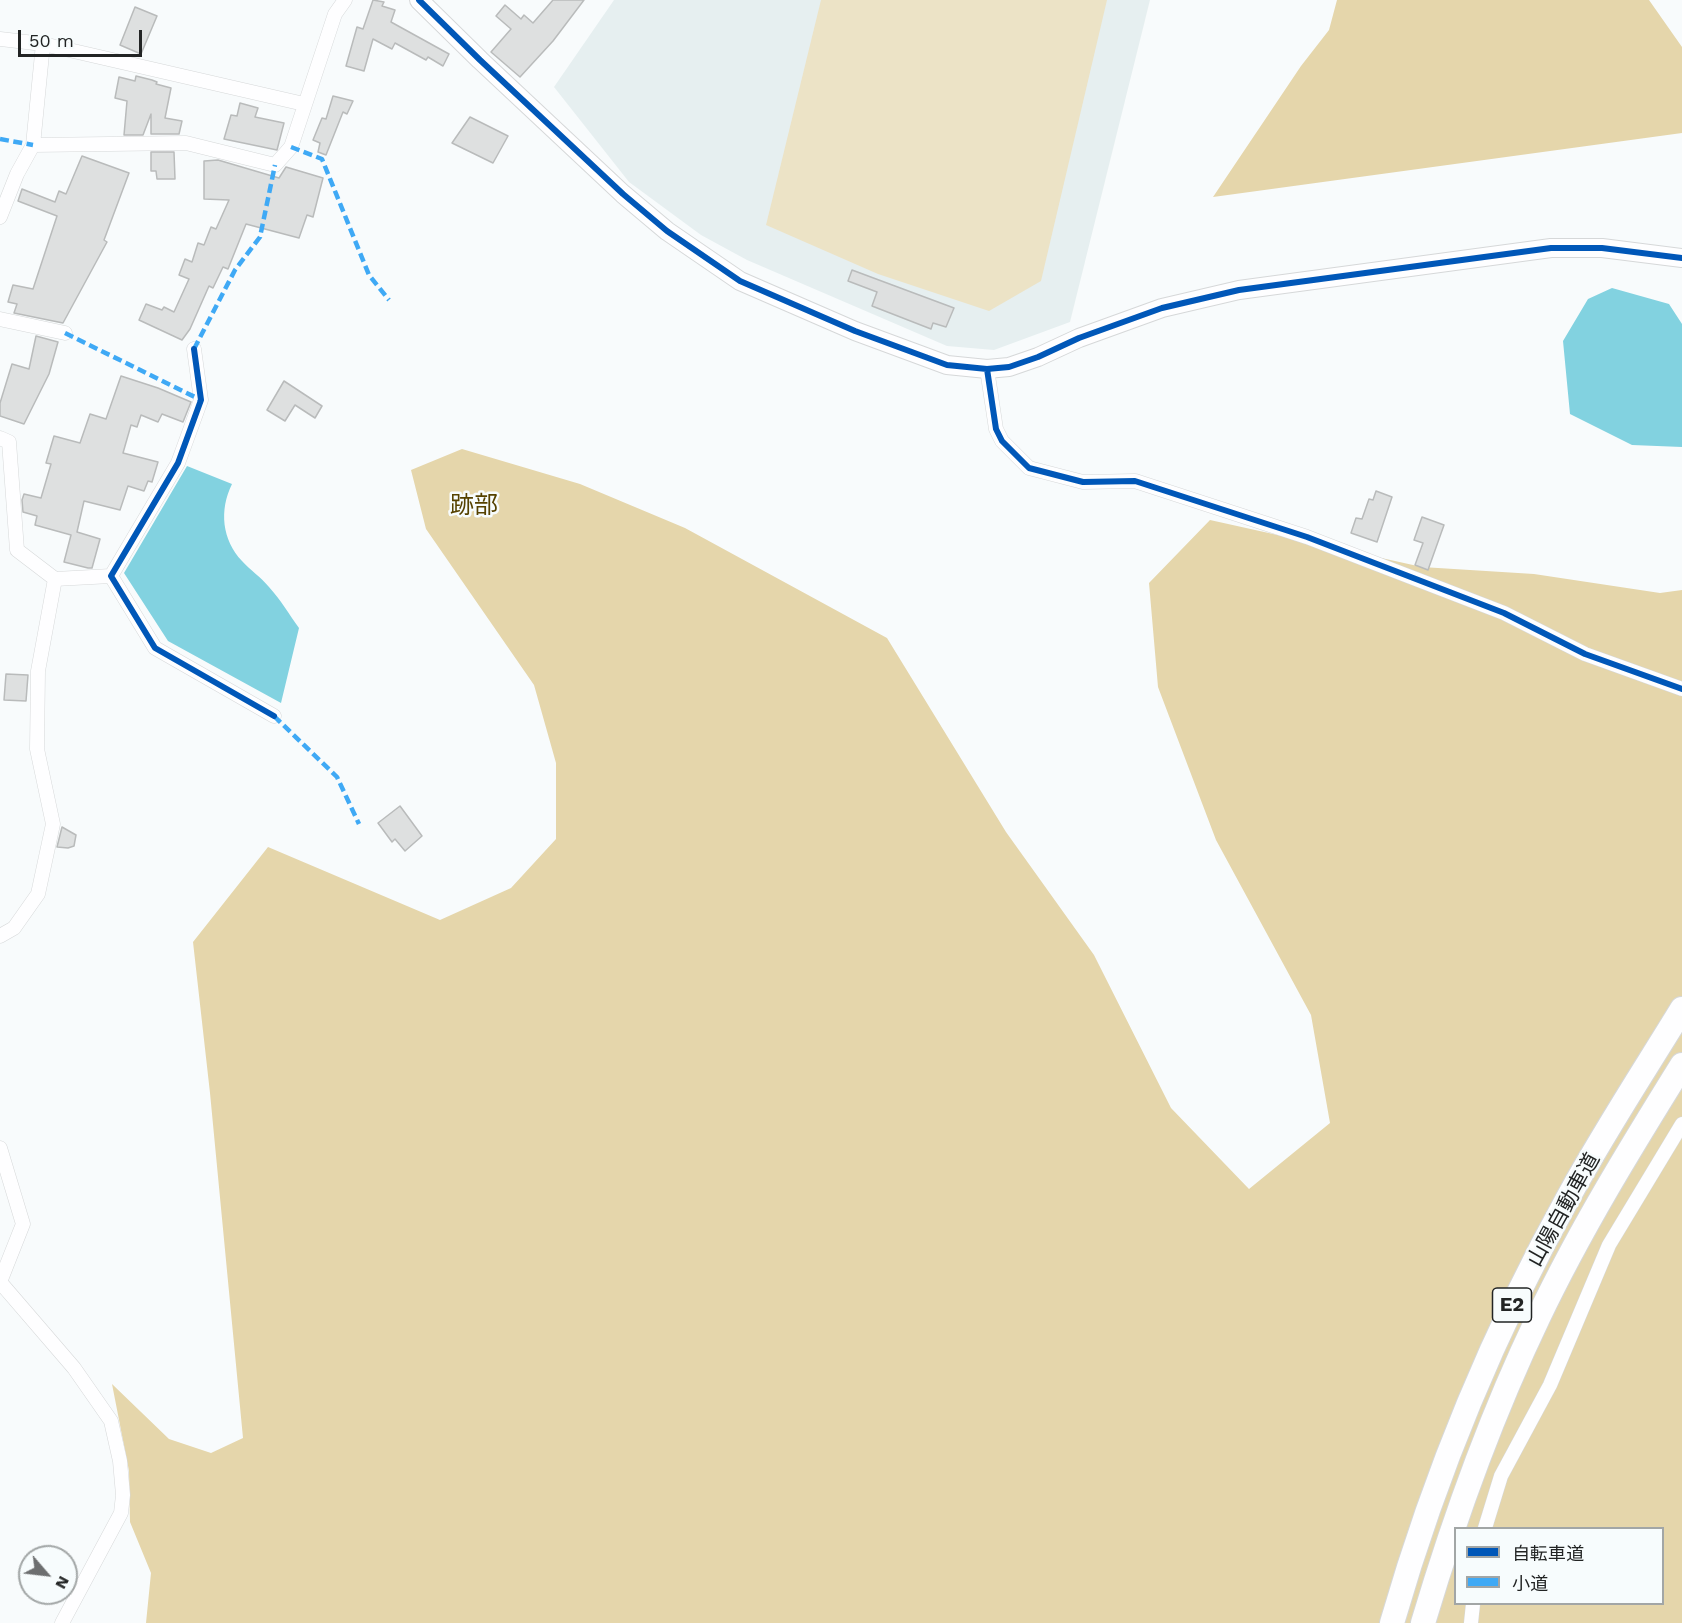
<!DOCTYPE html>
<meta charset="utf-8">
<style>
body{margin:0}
#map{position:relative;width:1682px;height:1623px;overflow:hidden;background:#f8fbfc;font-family:"Work Sans","Noto Sans JP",sans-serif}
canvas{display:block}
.legend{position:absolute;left:1454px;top:1527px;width:210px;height:78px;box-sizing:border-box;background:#f7fcfd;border:2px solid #a2a6a6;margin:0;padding:8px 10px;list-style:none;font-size:18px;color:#222424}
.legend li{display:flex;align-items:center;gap:12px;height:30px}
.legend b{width:30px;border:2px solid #a2a6a6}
.north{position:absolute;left:18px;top:1545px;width:60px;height:60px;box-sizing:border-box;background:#f7fcfd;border:2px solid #a2a6a6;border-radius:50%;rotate:118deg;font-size:16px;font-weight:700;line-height:24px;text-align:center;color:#222424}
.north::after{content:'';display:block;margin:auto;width:21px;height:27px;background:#6d6f70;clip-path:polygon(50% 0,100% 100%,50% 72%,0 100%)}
.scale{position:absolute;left:18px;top:30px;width:124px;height:27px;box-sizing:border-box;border:3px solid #222424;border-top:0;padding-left:8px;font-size:18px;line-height:21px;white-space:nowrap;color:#222424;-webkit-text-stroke:4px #f7fcfd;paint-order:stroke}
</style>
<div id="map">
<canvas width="1682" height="1623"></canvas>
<ul class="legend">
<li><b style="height:8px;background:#0057b8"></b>自転車道</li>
<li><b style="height:8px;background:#3fa9f5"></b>小道</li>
</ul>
<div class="north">N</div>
<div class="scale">50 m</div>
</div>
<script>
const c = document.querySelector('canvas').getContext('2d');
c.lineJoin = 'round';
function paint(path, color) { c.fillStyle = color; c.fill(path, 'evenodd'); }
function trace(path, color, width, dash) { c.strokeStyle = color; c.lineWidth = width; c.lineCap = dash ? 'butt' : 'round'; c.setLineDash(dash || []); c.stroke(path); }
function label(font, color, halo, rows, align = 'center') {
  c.font = font + ' "Work Sans","Noto Sans JP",sans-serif'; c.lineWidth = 5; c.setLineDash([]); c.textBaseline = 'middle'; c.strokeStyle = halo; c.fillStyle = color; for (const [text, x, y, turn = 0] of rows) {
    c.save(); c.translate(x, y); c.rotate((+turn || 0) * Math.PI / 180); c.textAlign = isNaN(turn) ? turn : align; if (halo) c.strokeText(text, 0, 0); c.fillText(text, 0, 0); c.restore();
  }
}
paint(new Path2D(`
 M 614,0 L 1150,0 L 1070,322 L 994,350 L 947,346 L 747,260 L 701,235 L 629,182 L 554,87 Z`), '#e6eff0');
paint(new Path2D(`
 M 821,0 L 1107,0 L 1041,281 L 989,311 L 878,274 L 766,225 Z`), '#ece3c6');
paint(new Path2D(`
 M 1337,0 L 1649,0 L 1682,47 L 1682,133 L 1213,197 L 1301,66 L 1329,30 Z
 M 462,449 L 580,484 L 685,528 L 887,638 L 1006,832 L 1094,955 L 1171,1108 L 1249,1189 L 1330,1123 L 1311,1015 L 1216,840 L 1158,687 L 1149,583 L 1210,520 L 1422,567 L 1534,574 L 1660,593 L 1682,590 L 1682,1623 L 146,1623 L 151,1573 L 130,1522 L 129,1471 L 112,1384 L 169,1439 L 211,1453 L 243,1438 L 210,1093 L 193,942 L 268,847 L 440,920 L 511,888 L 556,839 L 556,763 L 534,685 L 426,529 L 411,470 ZM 1456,1528 L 1662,1528 L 1662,1604 L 1456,1604 Z`), '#e5d6ab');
paint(new Path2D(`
 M 1612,288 L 1669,304 L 1682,324 L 1682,447 L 1632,445 L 1570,414 L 1563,341 L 1588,299 Z
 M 187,466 L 232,484 C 219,510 222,540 242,561 C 250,570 261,577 269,587 C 280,599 289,614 299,628 L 281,703 L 168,641 L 124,573 Z`), '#82d2e0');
const building = new Path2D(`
 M 373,0 L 384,2 L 382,6 L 395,10 L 391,22 L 449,54 L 443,66 L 428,57 L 426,60 L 395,43 L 392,49 L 373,39 L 364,71 L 346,66 L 357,27 L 363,29 Z
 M 553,0 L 584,0 L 553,41 L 520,77 L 491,52 L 511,29 L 496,16 L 505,5 L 521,19 L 524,15 L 533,23 Z
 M 135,7 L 157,16 L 141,54 L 120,45 Z
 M 136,76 L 152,80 L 157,82 L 156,84 L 171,88 L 165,118 L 182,121 L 179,134 L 151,134 L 151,114 L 143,135 L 124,135 L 127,101 L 115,98 L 119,77 L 135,81 Z
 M 333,96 L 353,101 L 347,114 L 343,112 L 326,155 L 318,152 L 320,143 L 313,140 L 322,118 L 326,119 Z
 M 240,103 L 258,108 L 255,117 L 284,123 L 277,150 L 224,139 L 231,115 L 237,116 Z
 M 470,117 L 508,136 L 493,163 L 452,143 Z
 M 151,152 L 174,152 L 175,179 L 157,179 L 156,171 L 151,171 Z
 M 82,156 L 129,173 L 104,240 L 107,242 L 63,323 L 14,313 L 17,304 L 8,302 L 13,285 L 33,289 L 57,216 L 18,201 L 22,189 L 55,202 L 59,191 L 66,194 Z
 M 218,160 L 279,178 L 286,167 L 323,178 L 313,217 L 307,215 L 299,238 L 246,224 L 228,269 L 223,267 L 213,288 L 209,286 L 190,329 L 182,340 L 139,320 L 146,304 L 162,310 L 164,307 L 174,312 L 189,279 L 179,275 L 185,259 L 192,262 L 198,243 L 204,245 L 211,227 L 216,229 L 229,200 L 204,199 L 204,161 Z
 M 852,270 L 954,308 L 946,327 L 933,323 L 931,329 L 872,306 L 877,292 L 848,281 Z
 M 36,336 L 58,342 L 49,374 L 24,424 L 0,416 L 0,403 L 12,364 L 29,369 Z
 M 121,376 L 158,388 L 191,402 L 183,422 L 162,414 L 158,422 L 141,415 L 137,427 L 131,425 L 123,453 L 158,462 L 152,482 L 148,481 L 144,491 L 128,486 L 120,510 L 84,501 L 77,532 L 100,539 L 92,568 L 88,568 L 64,562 L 71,535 L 35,525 L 37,516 L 23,512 L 22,500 L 24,494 L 41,498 L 51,464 L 46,463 L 54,436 L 80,443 L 90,414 L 106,419 Z
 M 284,381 L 322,406 L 315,418 L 295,405 L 285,421 L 267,410 Z
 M 1376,491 L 1392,497 L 1377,542 L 1351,533 L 1356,518 L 1362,519 L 1369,499 L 1373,500 Z
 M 1422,517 L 1444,525 L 1428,570 L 1415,565 L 1423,543 L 1414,540 Z
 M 6,674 L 28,675 L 26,701 L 4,700 Z
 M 400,806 L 422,836 L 405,851 L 395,839 L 392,842 L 378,823 Z
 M 62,827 L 76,835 L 74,846 L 68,848 L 57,847 Z`);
paint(building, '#dee0e0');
trace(building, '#b9bbbb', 1.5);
const street = new Path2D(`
 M 0,39 L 43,44 L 304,104
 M 33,145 L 186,143 L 275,165 L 291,147 L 335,14 L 345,0
 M 0,217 L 17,174 L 33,145 L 43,44
 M 0,319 L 65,333
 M 194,349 L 201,400 L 178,463 L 111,576 L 155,648 L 274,716
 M 987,369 L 996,429 L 1002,441 L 1029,468 L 1083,482 L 1135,481 L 1307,537 L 1504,613 L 1585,654 L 1682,689
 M 0,438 L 9,442 L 17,550 L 55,579 L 111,576
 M 0,936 L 14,928 L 38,894 L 53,824 L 37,749 L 38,671 L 55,579
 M 0,1148 L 23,1224 L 0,1282
 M 0,1282 L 74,1368 L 111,1421 L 120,1461 L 123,1495 L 121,1513 L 62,1623
 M 1485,1528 L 1501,1476 L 1550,1385 L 1609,1245 L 1682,1124
 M 1471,1623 L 1473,1604`);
const secondary = new Path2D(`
 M 419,0 L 480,60 L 623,194 L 667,231 L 740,281 L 855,331 L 947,365 L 987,369 L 1009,367 L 1038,357 L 1079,338 L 1162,308 L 1239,290 L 1551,248 L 1602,248 L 1682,258`);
const highway = new Path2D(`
 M 1392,1623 C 1435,1474 1494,1331 1569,1196 C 1604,1132 1644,1071 1682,1009
 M 1423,1623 C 1454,1519 1491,1416 1538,1318 C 1580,1230 1631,1147 1682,1065`);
trace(street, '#d6d8d9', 15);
trace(secondary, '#d6d8d9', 20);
trace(highway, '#d6d8d9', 26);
trace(street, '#fefeff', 14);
trace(secondary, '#fefeff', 18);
trace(highway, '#fefeff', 24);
trace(new Path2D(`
 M 0,139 L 33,145
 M 291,147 L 322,159 L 369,275 L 389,300
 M 65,333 L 201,400
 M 194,349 L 235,270 L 260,237 L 275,165
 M 274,716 L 337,777 L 359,824`), '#3fa9f5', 4.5, [9, 4.5]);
trace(new Path2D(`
 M 419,0 L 480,60 L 623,194 L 667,231 L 740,281 L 855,331 L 947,365 L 987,369 L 1009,367 L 1038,357 L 1079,338 L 1162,308 L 1239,290 L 1551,248 L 1602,248 L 1682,258
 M 194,349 L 201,400 L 178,463 L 111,576 L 155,648 L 274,716
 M 987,369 L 996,429 L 1002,441 L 1029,468 L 1083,482 L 1135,481 L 1307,537 L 1504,613 L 1585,654 L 1682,689`), '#0057b8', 6);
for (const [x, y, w] of [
 [1512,1305,39]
]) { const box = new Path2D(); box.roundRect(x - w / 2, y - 17, w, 34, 4.5); c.fillStyle = '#f7fcfd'; c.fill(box); trace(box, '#222424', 1.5); }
label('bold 20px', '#222424', null, [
 ["E2",1512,1305]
]);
label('21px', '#222424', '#f7fcfd', [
 ["山陽自動車道",1564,1210,-61]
]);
label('24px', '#564200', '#f7fcfd', [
 ["跡部",474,506]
]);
</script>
